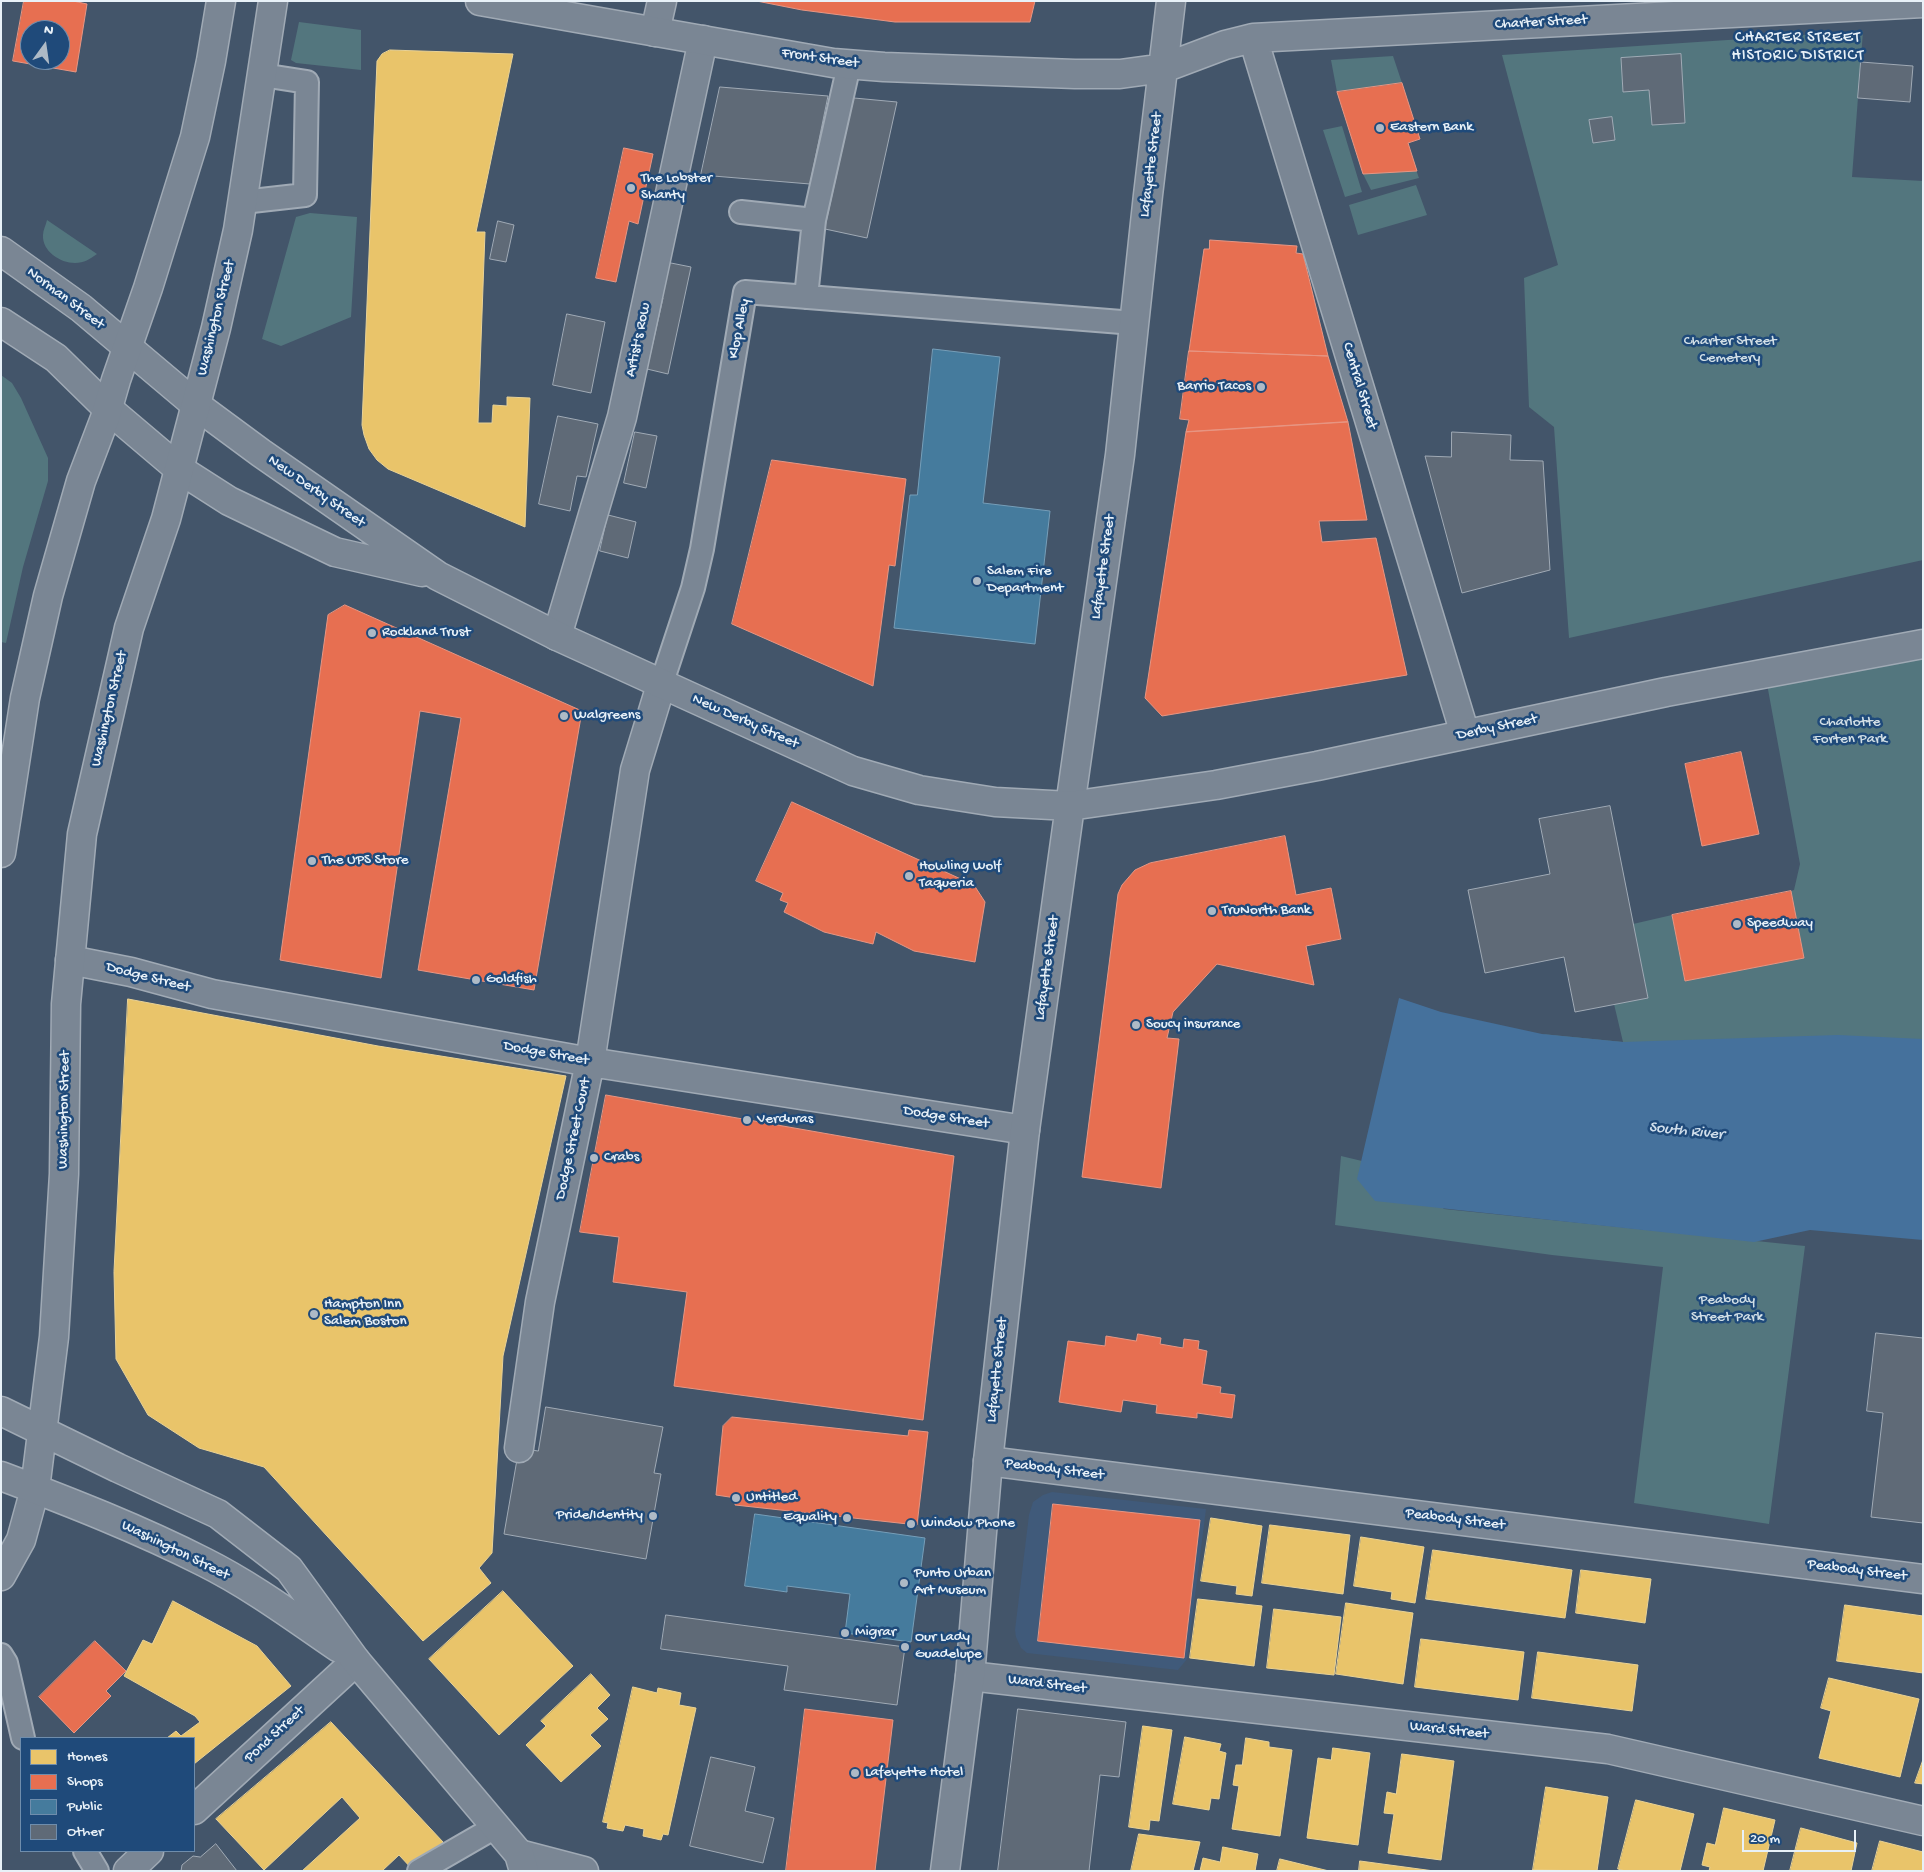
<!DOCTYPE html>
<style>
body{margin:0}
#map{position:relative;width:1924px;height:1872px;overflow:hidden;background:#43556a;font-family:"Gochi Hand",sans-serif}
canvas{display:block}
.frame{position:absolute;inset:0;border:2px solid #e8f1f8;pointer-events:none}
.legend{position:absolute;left:20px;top:1737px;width:175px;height:115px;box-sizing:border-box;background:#1f4a7a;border:1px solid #6f8dac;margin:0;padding:6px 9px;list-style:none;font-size:15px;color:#e8f1f8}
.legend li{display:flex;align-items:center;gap:10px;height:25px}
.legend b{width:25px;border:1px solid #6f8dac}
.north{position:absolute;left:20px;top:20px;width:50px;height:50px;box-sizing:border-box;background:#1f4a7a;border:1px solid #6f8dac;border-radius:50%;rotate:14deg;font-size:14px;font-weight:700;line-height:20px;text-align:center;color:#e8f1f8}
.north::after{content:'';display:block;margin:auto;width:18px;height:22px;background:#aebac6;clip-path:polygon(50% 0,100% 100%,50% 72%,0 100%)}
.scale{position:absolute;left:1742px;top:1830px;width:114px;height:22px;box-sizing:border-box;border:2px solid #e8f1f8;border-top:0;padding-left:6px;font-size:15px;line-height:18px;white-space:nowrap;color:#e8f1f8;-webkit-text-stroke:4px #1f4a7a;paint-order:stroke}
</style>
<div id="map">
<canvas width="1924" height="1872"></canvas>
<div class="frame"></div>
<ul class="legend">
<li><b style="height:14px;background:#e9c46a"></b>Homes</li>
<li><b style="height:14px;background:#e76f51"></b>Shops</li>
<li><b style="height:14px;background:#457b9d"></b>Public</li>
<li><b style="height:14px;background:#5f6a77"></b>Other</li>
</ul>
<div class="north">N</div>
<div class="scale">20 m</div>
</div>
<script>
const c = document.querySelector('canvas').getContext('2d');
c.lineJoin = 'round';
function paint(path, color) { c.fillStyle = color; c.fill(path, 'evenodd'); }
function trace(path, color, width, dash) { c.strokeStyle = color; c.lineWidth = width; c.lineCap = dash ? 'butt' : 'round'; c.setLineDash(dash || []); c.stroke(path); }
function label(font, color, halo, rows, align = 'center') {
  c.font = font + ' "Gochi Hand",sans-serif'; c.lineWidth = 5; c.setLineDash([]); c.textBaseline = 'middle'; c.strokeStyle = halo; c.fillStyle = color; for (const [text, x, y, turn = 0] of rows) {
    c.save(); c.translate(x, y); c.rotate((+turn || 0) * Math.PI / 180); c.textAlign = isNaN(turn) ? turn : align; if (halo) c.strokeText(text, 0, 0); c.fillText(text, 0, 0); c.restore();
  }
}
paint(new Path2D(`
 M 1052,1492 L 1206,1509 L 1187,1659 L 1178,1670 L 1027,1653 L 1021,1648 L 1016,1637 L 1015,1630 L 1029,1515 L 1033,1502 L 1043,1495 Z`), '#405a7a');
paint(new Path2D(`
 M 299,22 L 361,30 L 361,70 L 296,63 L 291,60 Z
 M 1863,31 L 1852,177 L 1923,181 L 1923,560 L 1569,638 L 1554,427 L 1529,407 L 1524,278 L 1558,265 L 1502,55 Z
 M 1393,56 L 1402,83 L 1337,92 L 1331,60 Z
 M 1342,126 L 1362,192 L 1345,197 L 1323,130 Z
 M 1415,167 L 1419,178 L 1371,190 L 1363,174 Z
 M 1416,185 L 1427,215 L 1358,235 L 1349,205 Z
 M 310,213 L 357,217 L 351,317 L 281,346 L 262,339 L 296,217 Z
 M 47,220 L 97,254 C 90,259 84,263 75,263 C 60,263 42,251 43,235 C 43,230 46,225 47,220 Z
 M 1,375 L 12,383 L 21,398 L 48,458 L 48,481 L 23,567 L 6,643 L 1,642 Z
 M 1923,644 L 1923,1072 L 1869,1112 L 1542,1034 L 1623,1042 L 1614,1004 L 1648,998 L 1633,924 L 1672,915 L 1685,981 L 1804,958 L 1791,891 L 1794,890 L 1800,864 L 1765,673 Z
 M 1368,1134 L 1444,1209 L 1805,1246 L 1769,1524 L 1634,1503 L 1663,1267 L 1552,1255 L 1335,1225 L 1341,1156 L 1362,1161 Z`), '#53767e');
paint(new Path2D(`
 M 1399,998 L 1441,1012 L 1542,1034 L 1623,1042 L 1838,1035 L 1923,1039 L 1923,1240 L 1810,1230 L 1754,1242 L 1375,1201 L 1357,1179 Z`), '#45719c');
const homes = new Path2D(`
 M 390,50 L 513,54 L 476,232 L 485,232 L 478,423 L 492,423 L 493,405 L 507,406 L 507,397 L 530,398 L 525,527 L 388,469 L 377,460 L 369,449 L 364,435 L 362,425 L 377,61 L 382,54 Z
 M 128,999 L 378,1046 L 566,1076 L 503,1356 L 492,1553 L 479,1568 L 491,1583 L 423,1641 L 264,1467 L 199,1448 L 148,1415 L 116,1359 L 114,1272 Z
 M 1211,1518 L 1262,1526 L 1252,1596 L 1236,1594 L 1237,1586 L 1201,1581 Z
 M 1270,1525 L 1350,1535 L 1343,1594 L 1262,1583 Z
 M 1361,1537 L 1424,1547 L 1415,1603 L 1391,1599 L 1392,1592 L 1354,1586 Z
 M 1433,1550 L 1572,1570 L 1565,1618 L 1426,1599 Z
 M 1581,1570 L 1651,1579 L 1645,1623 L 1576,1613 Z
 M 503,1591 L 573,1666 L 499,1735 L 429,1659 Z
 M 1198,1599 L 1262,1606 L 1254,1666 L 1190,1658 Z
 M 173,1601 L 257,1646 L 291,1686 L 194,1764 L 194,1738 L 167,1738 L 176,1731 L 181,1736 L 200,1722 L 195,1716 L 124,1676 L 143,1640 L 152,1644 Z
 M 1346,1603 L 1413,1613 L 1403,1684 L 1336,1674 Z
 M 1845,1605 L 1923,1616 L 1923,1673 L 1837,1661 Z
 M 1274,1609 L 1341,1617 L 1334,1675 L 1267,1668 Z
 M 1421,1639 L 1524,1652 L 1518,1700 L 1415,1687 Z
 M 1538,1652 L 1638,1665 L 1632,1711 L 1532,1698 Z
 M 591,1674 L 610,1695 L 597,1708 L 608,1719 L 590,1735 L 601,1746 L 561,1782 L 526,1745 L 546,1726 L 541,1721 Z
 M 1829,1678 L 1919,1699 L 1900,1777 L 1819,1758 L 1831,1711 L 1821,1708 Z
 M 633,1687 L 657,1693 L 658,1688 L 681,1693 L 679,1705 L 696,1708 L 668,1835 L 663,1834 L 661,1840 L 643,1836 L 644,1829 L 625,1825 L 623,1831 L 607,1828 L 608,1823 L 603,1822 Z
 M 331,1722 L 443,1842 L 413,1870 L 399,1855 L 382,1871 L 302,1871 L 360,1818 L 342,1797 L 264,1870 L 216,1819 Z
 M 1143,1726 L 1172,1730 L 1159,1821 L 1150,1820 L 1149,1830 L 1129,1827 Z
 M 1185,1737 L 1221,1744 L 1219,1751 L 1226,1753 L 1219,1799 L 1211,1798 L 1209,1810 L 1173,1804 Z
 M 1246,1738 L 1269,1742 L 1269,1747 L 1292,1750 L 1280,1836 L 1232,1829 L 1239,1786 L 1233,1785 L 1236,1765 L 1242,1765 Z
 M 1333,1748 L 1370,1753 L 1358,1845 L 1307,1838 L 1318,1758 L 1331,1760 Z
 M 1402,1754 L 1454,1761 L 1441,1860 L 1388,1853 L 1394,1814 L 1384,1813 L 1387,1792 L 1396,1794 Z
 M 1923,1760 L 1923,1784 L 1915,1783 Z
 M 1546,1787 L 1608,1797 L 1597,1871 L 1533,1870 Z
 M 1636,1800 L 1694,1814 L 1680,1871 L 1625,1871 L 1618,1869 Z
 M 1724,1808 L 1775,1820 L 1763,1871 L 1709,1871 L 1710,1867 L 1702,1865 L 1707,1843 L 1715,1845 Z
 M 1801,1828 L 1857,1843 L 1851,1871 L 1790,1871 Z
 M 1139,1834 L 1200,1842 L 1193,1871 L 1131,1871 Z
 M 1880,1841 L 1923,1852 L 1923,1871 L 1872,1871 Z
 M 1223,1847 L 1258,1854 L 1255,1871 L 1200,1871 L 1203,1858 L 1220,1862 Z
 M 1280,1859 L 1329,1871 L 1277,1871 Z
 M 1360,1861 L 1434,1871 L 1359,1871 Z`);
paint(homes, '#e9c46a');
trace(homes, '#e9d295', 1);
const shops = new Path2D(`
 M 24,1 L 73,1 L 87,4 L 76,72 L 13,61 ZM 30,30 L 60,30 L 60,60 L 30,60 Z
 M 757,1 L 1035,1 L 1030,22 L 895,22 L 802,10 Z
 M 1402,83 L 1420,139 L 1408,143 L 1417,171 L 1363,174 L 1337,92 Z
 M 624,148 L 653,154 L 638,224 L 629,221 L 616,282 L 596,278 Z
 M 1210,240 L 1297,246 L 1296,253 L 1303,254 L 1328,356 L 1189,351 L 1204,249 L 1209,249 Z
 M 1189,351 L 1328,356 L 1348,422 L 1186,432 L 1189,420 L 1180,419 Z
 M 1348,422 L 1367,520 L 1319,521 L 1322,542 L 1376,538 L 1407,675 L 1162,716 L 1145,698 L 1186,432 Z
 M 772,460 L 906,479 L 895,566 L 889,565 L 873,686 L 732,624 Z
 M 345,605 L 582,711 L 534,990 L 418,970 L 461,718 L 420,711 L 381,978 L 280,960 L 328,615 Z
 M 1741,752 L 1759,834 L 1702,846 L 1685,764 Z
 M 792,802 L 974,885 L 985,902 L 975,962 L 914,951 L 876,932 L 873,944 L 824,932 L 784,912 L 788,903 L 780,900 L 783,893 L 756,881 Z
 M 1285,836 L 1296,895 L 1331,888 L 1341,939 L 1306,946 L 1314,985 L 1217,964 L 1173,1012 L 1167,1038 L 1179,1039 L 1161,1188 L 1082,1177 L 1118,894 L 1122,885 L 1135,870 L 1150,863 Z
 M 1791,891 L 1804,958 L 1685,981 L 1672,915 Z
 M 606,1095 L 954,1156 L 923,1420 L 674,1386 L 687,1292 L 613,1282 L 619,1237 L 580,1232 Z
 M 1138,1334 L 1161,1338 L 1160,1344 L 1183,1348 L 1184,1339 L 1199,1341 L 1198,1349 L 1207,1351 L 1202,1384 L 1221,1387 L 1220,1393 L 1235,1395 L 1232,1418 L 1197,1413 L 1197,1418 L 1156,1413 L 1157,1405 L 1123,1400 L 1121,1412 L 1059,1402 L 1068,1341 L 1105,1346 L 1106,1336 L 1136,1341 Z
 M 732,1417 L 908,1436 L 909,1430 L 928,1432 L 917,1525 L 735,1505 L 736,1498 L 716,1495 L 723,1426 Z
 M 1053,1504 L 1200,1520 L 1184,1658 L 1038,1641 Z
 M 95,1641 L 126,1671 L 106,1691 L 111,1696 L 74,1733 L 39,1697 Z
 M 805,1709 L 893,1720 L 875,1871 L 786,1871 Z`);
paint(shops, '#e76f51');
trace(shops, '#e79683', 1);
const public = new Path2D(`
 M 933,349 L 1000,357 L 983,503 L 1050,511 L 1035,644 L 894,628 L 910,495 L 917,495 Z
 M 755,1514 L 925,1538 L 911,1642 L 845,1633 L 850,1594 L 787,1586 L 787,1592 L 745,1586 Z`);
paint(public, '#457b9d');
trace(public, '#769eb8', 1);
const building = new Path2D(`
 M 1681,54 L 1685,123 L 1652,125 L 1649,90 L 1623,92 L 1621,58 Z
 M 1861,62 L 1913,66 L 1910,102 L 1858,98 Z
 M 720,87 L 828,96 L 810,184 L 701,175 Z
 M 854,98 L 897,102 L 867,238 L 825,229 Z
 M 1612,117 L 1615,140 L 1593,143 L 1589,120 Z
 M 498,221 L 514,225 L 506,262 L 490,259 Z
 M 661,261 L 691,267 L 668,374 L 647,369 L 663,298 L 653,296 Z
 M 567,314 L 605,322 L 591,393 L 553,385 Z
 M 558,416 L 598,424 L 586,477 L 577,476 L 570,511 L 539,504 Z
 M 635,432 L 657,436 L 646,488 L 624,483 Z
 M 1452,432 L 1511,435 L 1510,460 L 1543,461 L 1550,570 L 1462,593 L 1425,456 L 1451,457 Z
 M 608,515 L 636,522 L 628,558 L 600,551 Z
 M 1610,806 L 1648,998 L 1575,1012 L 1564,957 L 1485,973 L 1468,890 L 1550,874 L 1539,819 Z
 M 1876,1333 L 1923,1338 L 1923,1523 L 1871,1517 L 1883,1413 L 1867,1411 Z
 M 546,1407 L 663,1427 L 654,1473 L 661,1474 L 646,1559 L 504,1534 L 519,1448 L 538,1451 Z
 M 666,1615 L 905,1647 L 897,1705 L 784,1690 L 788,1666 L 661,1649 Z
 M 1018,1709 L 1126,1722 L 1119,1777 L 1100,1775 L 1089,1871 L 998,1871 Z
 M 711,1757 L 755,1767 L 745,1811 L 774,1818 L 763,1863 L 690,1846 Z
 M 216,1844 L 237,1871 L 181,1871 L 182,1865 L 193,1856 L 200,1857 Z`);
paint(building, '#5f6a77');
trace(building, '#a0aab5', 1);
const service = new Path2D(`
 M 243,202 L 305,195 L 307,82 L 262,75
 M 741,212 L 814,220 L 849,65
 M 806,297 L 814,220
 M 661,685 L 693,588 L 702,549 L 745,292 L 1134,323
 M 1,1655 L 6,1663 L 23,1738
 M 85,1851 L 97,1871
 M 419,1871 L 497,1826`);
const pedestrian = new Path2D(`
 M 655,32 L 662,1
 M 557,636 L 622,417 L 703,40`);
const minor = new Path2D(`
 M 480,1 L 833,63 L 884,67 L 1075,74 L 1120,74 L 1164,68 L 1225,45 L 1253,38 L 1923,3
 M 1253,38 L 1465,734
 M 1070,806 L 1120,455 L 1148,195 L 1171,1
 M 70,960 L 131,972 L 212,994 L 590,1062 L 1025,1130
 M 519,1448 L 540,1302 L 590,1062 L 635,770 L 661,685
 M 988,1461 L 1923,1579
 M 970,1676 L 1608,1749 L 1923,1821
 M 194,1810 L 356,1661
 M 128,1871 L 149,1851`);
const tertiary = new Path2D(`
 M 519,1854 L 584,1871`);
const secondary = new Path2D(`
 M 196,405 L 261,453 L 438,576 L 557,636 L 853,771 L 919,790 L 995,802 L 1070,806 L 1216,785 L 1317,766 L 1666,692 L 1923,644
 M 179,469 L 229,501 L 335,552 L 422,572
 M 945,1871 L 970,1676 L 988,1461 L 1025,1130 L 1070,806`);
const primary = new Path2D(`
 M 1,251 L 81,308 L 196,405
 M 1,322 L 56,358 L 107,408 L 179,469
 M 1,1576 L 21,1540 L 35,1489`);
const trunk = new Path2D(`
 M 1,853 L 25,698 L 48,596 L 81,481 L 105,418 L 116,380 L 148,288 L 195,137 L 211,61 L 221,1
 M 1,1411 L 118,1468 L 218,1514 L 289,1569 L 356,1661 L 519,1854 L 524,1871
 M 1,1476 C 70,1502 139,1529 204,1562 C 252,1586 295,1618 339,1648
 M 35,1489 L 54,1337 L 64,1174 L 66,1004 L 82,834 L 129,628 L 166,519 L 216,328 L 238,230 L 273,1`);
trace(service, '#a0aab5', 26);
trace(pedestrian, '#a0aab5', 31);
trace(minor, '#a0aab5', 31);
trace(tertiary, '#a0aab5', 31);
trace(secondary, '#a0aab5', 31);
trace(primary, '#a0aab5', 31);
trace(trunk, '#a0aab5', 31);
trace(service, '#7a8694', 22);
trace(pedestrian, '#7a8694', 28);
trace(minor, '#7a8694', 28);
trace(tertiary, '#7a8694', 28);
trace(secondary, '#7a8694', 28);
trace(primary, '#7a8694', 28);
trace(trunk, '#7a8694', 28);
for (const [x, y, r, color] of [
 [1380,128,5,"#aebac6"],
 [631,188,5,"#aebac6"],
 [1261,387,5,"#aebac6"],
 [977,581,5,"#aebac6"],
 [372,633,5,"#aebac6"],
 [564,716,5,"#aebac6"],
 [312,861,5,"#aebac6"],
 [909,876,5,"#aebac6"],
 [1212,911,5,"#aebac6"],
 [1737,924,5,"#aebac6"],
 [476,980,5,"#aebac6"],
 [1136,1025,5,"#aebac6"],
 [747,1120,5,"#aebac6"],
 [594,1158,5,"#aebac6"],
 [314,1314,5,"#aebac6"],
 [736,1498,5,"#aebac6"],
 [653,1516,5,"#aebac6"],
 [847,1518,5,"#aebac6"],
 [911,1524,5,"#aebac6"],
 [904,1583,5,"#aebac6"],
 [845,1633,5,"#aebac6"],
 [905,1647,5,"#aebac6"],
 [855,1773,5,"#aebac6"]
]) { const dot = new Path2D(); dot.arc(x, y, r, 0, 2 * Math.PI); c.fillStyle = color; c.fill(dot); trace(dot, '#1f4a7a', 2); }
label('15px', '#e8f1f8', '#1f4a7a', [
 ["Charter Street",1541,23,-3],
 ["Front Street",820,59,8],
 ["Lafayette Street",1152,165,-83],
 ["Norman Street",65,299,37],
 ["Washington Street",217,318,-76],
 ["Klop Alley",740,329,-79],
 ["Artist's Row",639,340,-78],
 ["Central Street",1359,386,73],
 ["New Derby Street",316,492,35],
 ["Lafayette Street",1104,567,-82],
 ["Washington Street",110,709,-77],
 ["New Derby Street",745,722,24],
 ["Derby Street",1497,728,-12],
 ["Lafayette Street",1048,968,-82],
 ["Dodge Street",148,978,14],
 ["Dodge Street",546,1054,10],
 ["Washington Street",65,1110,-89],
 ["Dodge Street",946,1118,9],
 ["Dodge Street Court",574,1139,-78],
 ["Lafayette Street",998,1370,-84],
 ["Peabody Street",1054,1470,7],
 ["Peabody Street",1455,1520,7],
 ["Washington Street",175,1551,26],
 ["Peabody Street",1857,1571,7],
 ["Ward Street",1047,1685,7],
 ["Ward Street",1449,1731,6],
 ["Pond Street",275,1735,-43]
]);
label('15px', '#e8f1f8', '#1f4a7a', [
 ["Eastern Bank",1390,128],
 ["The Lobster",641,179],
 ["Shanty",641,196],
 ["Barrio Tacos",1251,387,"right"],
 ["Salem Fire",987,572],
 ["Department",987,589],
 ["Rockland Trust",382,633],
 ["Walgreens",574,716],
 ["The UPS Store",322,861],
 ["Howling Wolf",919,867],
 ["Taqueria",919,884],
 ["TruNorth Bank",1222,911],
 ["Speedway",1747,924],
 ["Goldfish",486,980],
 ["Soucy insurance",1146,1025],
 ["Verduras",757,1120],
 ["Crabs",604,1158],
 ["Hampton Inn",324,1305],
 ["Salem Boston",324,1322],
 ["Untitled",746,1498],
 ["Pride/Identity",643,1516,"right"],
 ["Equality",837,1518,"right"],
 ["Window Phone",921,1524],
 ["Punto Urban",914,1574],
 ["Art Museum",914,1591],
 ["Migrar",855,1633],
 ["Our Lady",915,1638],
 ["Guadelupe",915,1655],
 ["Lafeyette Hotel",865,1773]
], 'left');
label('15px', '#d2dfe6', '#1f4a7a', [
 ["Charter Street",1730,342],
 ["Cemetery",1730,359],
 ["Charlotte",1850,723],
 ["Forten Park",1850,740],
 ["Peabody",1727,1301],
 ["Street Park",1727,1318]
]);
c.letterSpacing = '1px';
label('16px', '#e8f1f8', '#1f4a7a', [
 ["CHARTER STREET",1798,39],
 ["HISTORIC DISTRICT",1798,57]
]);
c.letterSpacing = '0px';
label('italic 16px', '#d0deeb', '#1f4a7a', [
 ["South River",1686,1132,6]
]);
</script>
